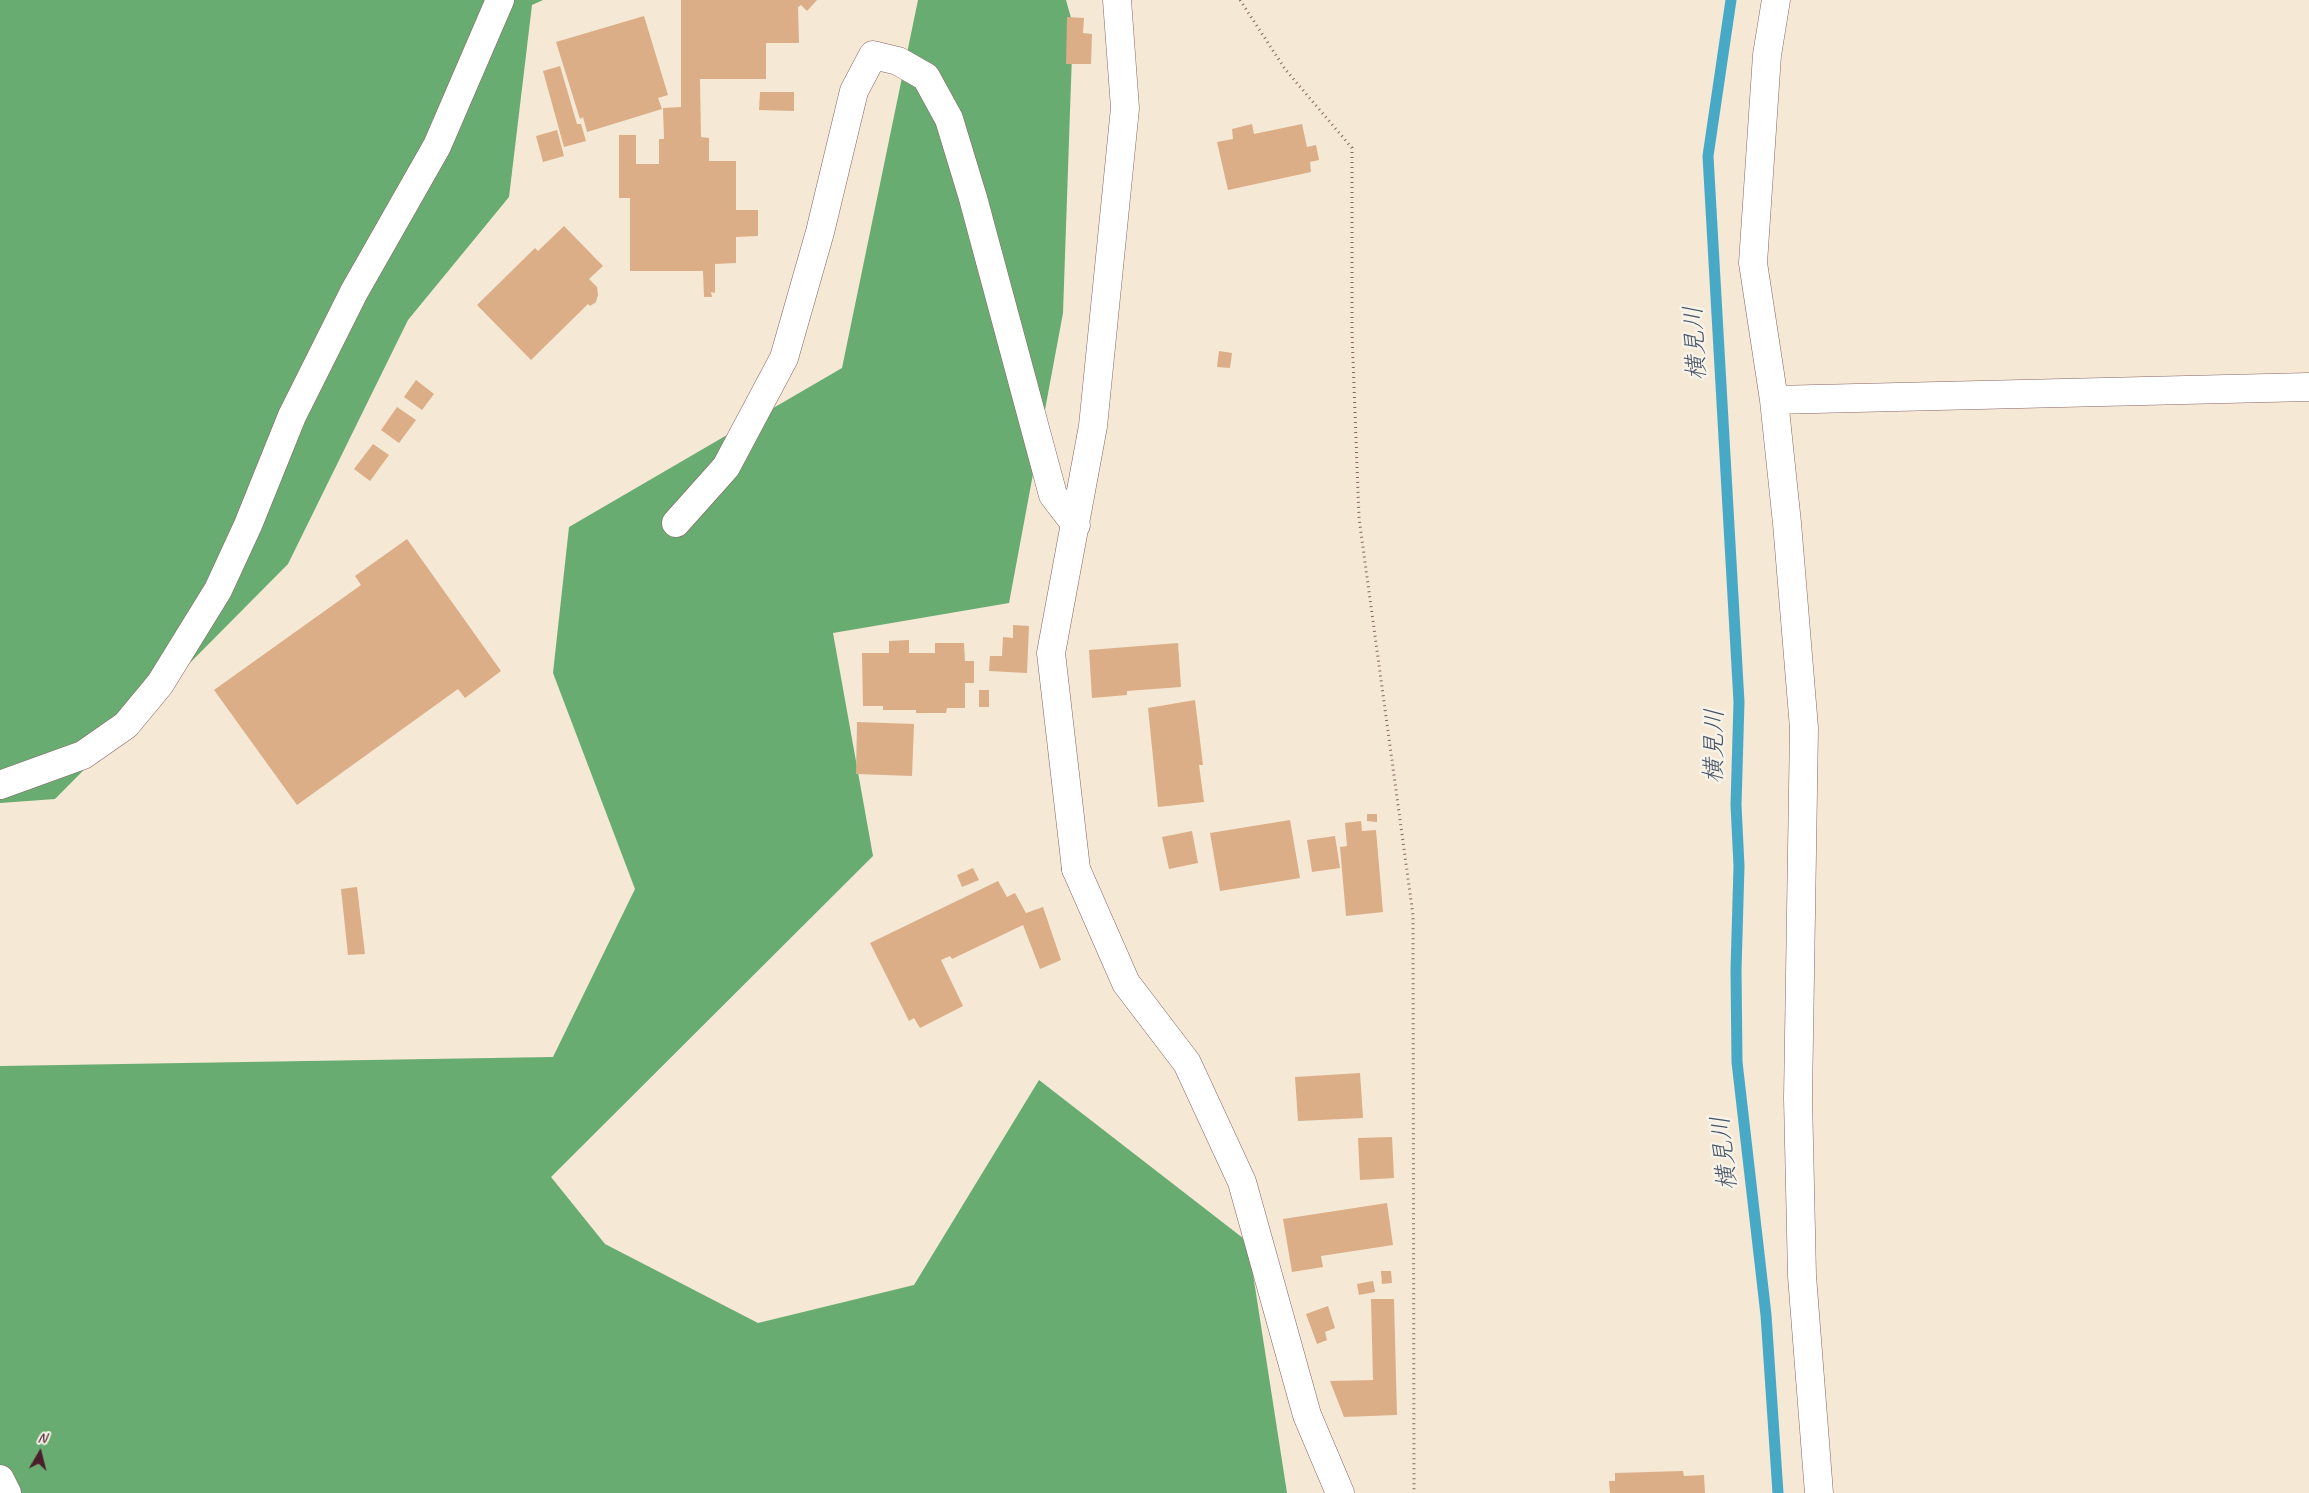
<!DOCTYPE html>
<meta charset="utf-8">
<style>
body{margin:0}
#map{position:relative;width:2309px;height:1493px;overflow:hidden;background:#f5e8d4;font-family:Caveat,sans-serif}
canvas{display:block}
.north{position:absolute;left:15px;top:1428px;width:50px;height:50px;-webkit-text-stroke:4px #f7f3e8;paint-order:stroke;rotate:8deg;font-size:14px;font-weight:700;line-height:20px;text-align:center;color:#4a1f2b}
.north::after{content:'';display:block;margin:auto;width:18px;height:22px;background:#4a1f2b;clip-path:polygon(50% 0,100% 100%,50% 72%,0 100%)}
</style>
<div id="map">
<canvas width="2309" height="1493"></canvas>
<div class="north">N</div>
</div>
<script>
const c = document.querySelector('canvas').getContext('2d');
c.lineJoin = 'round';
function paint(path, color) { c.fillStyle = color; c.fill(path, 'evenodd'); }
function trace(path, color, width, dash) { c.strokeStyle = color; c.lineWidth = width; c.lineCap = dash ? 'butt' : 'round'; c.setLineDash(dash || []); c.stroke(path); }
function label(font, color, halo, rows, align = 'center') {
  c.font = font + ' Caveat,"Klee One",sans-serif'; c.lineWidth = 5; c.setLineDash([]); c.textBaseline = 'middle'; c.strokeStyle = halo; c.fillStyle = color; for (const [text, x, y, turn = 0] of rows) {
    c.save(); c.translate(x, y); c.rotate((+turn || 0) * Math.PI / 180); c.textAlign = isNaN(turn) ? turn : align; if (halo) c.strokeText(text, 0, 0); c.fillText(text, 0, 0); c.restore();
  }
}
paint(new Path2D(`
 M 0,0 L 543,0 L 532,5 L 509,197 L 408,320 L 288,564 L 55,799 L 0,803 Z
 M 918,0 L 1066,0 L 1073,25 L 1063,313 L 1009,603 L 833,633 L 873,856 L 551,1177 L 605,1244 L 758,1323 L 914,1285 L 1039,1080 L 1248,1242 L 1287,1493 L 0,1493 L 0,1066 L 553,1057 L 635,889 L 553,673 L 569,527 L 842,368 Z`), '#68ac71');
trace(new Path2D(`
 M 1731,0 L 1708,156 L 1739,702 L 1736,805 L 1739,866 L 1736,970 L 1737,1062 L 1766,1315 L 1778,1493`), '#48a9c7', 11);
paint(new Path2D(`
 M 681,0 L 817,0 L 807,11 L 801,5 L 798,7 L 799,43 L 766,43 L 766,79 L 700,79 L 701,137 L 709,138 L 709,161 L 736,161 L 736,210 L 758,210 L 758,236 L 736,237 L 736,263 L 715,264 L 715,293 L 711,292 L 712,297 L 704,297 L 703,271 L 630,271 L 630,198 L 619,198 L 619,135 L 636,135 L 636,164 L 659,164 L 659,139 L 664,139 L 663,108 L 681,107 Z
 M 644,16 L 668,95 L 658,98 L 662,109 L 587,132 L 583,117 L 580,119 L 556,42 Z
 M 1067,17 L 1084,18 L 1083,33 L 1092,34 L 1091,64 L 1066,64 Z
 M 560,66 L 577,124 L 581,124 L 586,141 L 564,147 L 543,71 Z
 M 760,92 L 794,92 L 794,111 L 759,110 Z
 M 1252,124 L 1254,134 L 1302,124 L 1307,147 L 1316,145 L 1319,160 L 1310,162 L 1311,172 L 1228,190 L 1217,142 L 1233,139 L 1232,129 Z
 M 557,130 L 564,156 L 543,162 L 536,136 Z
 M 564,226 L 603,266 L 589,279 L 597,287 L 598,295 L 596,302 L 590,306 L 588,304 L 531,360 L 477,305 L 535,248 L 538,251 Z
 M 1219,351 L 1232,353 L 1230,368 L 1217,367 Z
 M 416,380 L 434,394 L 422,410 L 404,397 Z
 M 397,407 L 416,420 L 399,443 L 381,430 Z
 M 373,444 L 389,455 L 370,481 L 354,469 Z
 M 407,539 L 501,671 L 465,698 L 458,689 L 297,805 L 214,690 L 361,585 L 355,576 Z
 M 1013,625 L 1029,626 L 1027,673 L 989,671 L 990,656 L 1002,656 L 1003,637 L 1013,638 Z
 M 909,640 L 909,653 L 935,653 L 935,643 L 964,643 L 965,661 L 974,661 L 974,683 L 965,683 L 965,708 L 947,708 L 946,713 L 916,713 L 916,710 L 883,710 L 883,706 L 863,706 L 862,653 L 889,653 L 889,641 Z
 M 1178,643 L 1181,687 L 1127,691 L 1127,695 L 1092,698 L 1089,650 Z
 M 979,690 L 989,690 L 989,707 L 979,707 Z
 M 1195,700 L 1203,765 L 1199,765 L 1204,802 L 1158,807 L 1148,708 Z
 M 857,722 L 914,724 L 912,776 L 856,774 Z
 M 1367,814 L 1377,814 L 1377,822 L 1367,821 Z
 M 1290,820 L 1300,878 L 1220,891 L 1210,833 Z
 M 1361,821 L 1362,831 L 1376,830 L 1383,912 L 1346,916 L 1340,847 L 1347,846 L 1345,823 Z
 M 1192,831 L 1198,863 L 1169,869 L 1162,837 Z
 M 1335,836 L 1340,868 L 1312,872 L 1307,840 Z
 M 973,868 L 979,880 L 962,887 L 957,875 Z
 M 998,881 L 1007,897 L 1015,893 L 1026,913 L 1043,907 L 1061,960 L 1040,969 L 1023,925 L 952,959 L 950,956 L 941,960 L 963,1006 L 920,1028 L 914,1018 L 909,1021 L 870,943 Z
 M 357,887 L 365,954 L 348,955 L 341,889 Z
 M 1360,1073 L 1363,1118 L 1298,1121 L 1295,1077 Z
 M 1392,1137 L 1394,1178 L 1360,1180 L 1358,1138 Z
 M 1387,1203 L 1393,1245 L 1321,1256 L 1323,1267 L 1292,1272 L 1283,1219 Z
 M 1381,1271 L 1391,1271 L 1392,1283 L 1382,1284 Z
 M 1373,1281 L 1375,1292 L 1359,1295 L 1357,1284 Z
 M 1371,1299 L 1394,1299 L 1397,1415 L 1344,1417 L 1330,1381 L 1373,1380 Z
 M 1328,1306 L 1335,1328 L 1325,1332 L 1327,1340 L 1317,1344 L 1306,1314 Z
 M 1683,1471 L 1684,1476 L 1704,1475 L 1705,1493 L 1610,1493 L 1609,1481 L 1615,1481 L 1615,1473 Z`), '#dbae88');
const street = new Path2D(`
 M 1776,0 L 1767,55 L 1753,263 L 1774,400 L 1787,523 L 1804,728 L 1798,1098 L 1802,1276 L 1819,1493
 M 1774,400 L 2309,387
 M 676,523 L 726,467 L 784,358 L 820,232 L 854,91 L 873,55 L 898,61 L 926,77 L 949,119 L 973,198 L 1053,495 L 1076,525
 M 0,785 L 83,755 L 126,725 L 160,684 L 218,590 L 248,525 L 292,416 L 354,292 L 437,146 L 500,0
 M 1076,869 L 1051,653 L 1093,426 L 1125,108 L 1117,0
 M 0,1479 L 7,1493`);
const secondary = new Path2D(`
 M 1076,869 L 1126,983 L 1187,1063 L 1242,1182 L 1307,1415 L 1340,1493`);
trace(street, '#866566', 29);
trace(secondary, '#866566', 29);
trace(new Path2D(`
 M 1240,0 L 1285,69 L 1352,148 L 1352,333 L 1359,518 L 1413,915 L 1414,1493`), '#866566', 3, [1, 4]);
trace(street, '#fff', 28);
trace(secondary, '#fff', 28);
label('italic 25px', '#495669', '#f7f3e8', [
 ["横見川",1696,343,-93],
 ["横見川",1715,746,-89],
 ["横見川",1725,1153,-96]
]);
</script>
